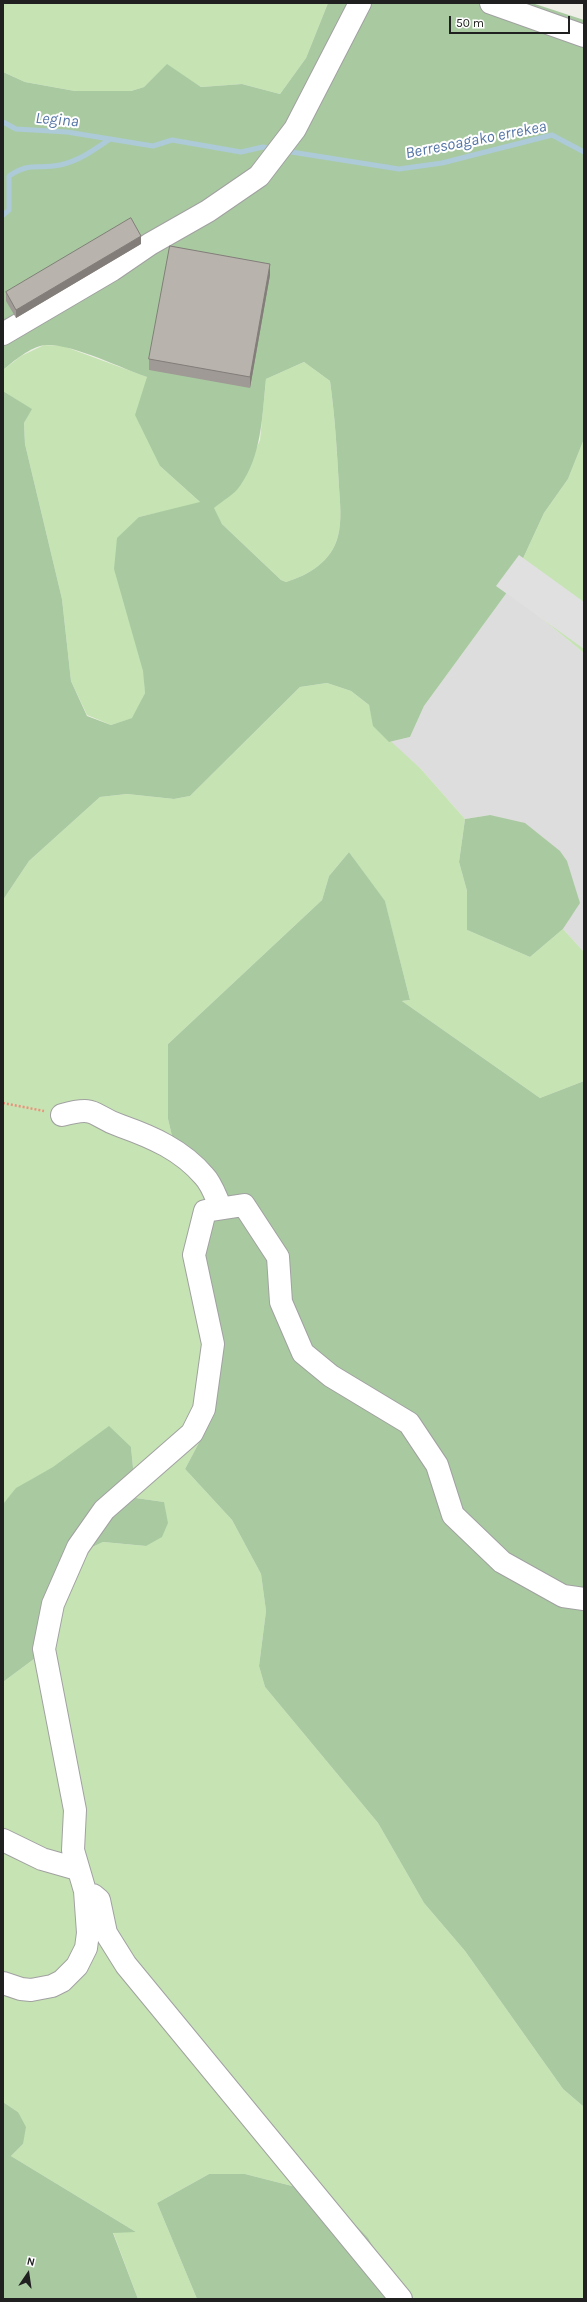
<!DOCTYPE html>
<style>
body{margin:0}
#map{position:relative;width:587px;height:2302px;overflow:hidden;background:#efeee7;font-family:Karla,sans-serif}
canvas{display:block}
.frame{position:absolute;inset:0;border:4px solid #202020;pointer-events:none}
.north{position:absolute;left:8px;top:2254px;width:40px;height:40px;-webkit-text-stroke:3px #fff;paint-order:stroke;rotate:13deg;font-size:11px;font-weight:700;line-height:16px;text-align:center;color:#202020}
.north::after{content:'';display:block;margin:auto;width:14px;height:18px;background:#202020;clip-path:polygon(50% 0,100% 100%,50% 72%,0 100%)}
.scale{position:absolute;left:449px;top:16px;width:121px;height:18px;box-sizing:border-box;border:2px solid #202020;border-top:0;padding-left:5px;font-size:12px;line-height:14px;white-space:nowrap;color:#202020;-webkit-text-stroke:3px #fff;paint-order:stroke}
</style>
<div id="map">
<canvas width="587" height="2302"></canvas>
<div class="frame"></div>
<div class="north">N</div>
<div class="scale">50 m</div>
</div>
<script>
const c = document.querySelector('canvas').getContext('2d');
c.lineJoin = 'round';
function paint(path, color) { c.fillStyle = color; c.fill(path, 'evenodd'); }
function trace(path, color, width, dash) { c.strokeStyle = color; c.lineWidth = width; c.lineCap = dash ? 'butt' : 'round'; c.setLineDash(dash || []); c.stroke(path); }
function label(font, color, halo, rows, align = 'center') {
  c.font = font + ' Karla,sans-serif'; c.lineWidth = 4; c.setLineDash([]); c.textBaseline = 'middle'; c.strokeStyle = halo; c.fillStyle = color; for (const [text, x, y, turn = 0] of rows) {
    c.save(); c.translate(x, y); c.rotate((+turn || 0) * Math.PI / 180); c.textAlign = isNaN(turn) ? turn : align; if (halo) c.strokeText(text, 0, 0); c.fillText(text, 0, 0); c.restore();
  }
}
paint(new Path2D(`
 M 508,591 L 584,653 L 584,952 L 563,929 L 579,903 L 490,815 L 465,819 L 421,769 L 389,742 L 410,737 L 424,706 Z`), '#dedddd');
paint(new Path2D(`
 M 3,3 L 328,3 L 306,58 L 280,94 L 242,84 L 201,87 L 167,65 L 144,87 L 131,91 L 75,91 L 25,82 L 3,72 Z
 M 44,345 L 63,346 L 147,377 L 160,466 L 201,503 L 139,517 L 145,693 L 133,718 L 111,725 L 87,715 L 71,681 L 62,599 L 25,444 L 24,423 L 31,409 L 3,391 L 3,370 L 21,356 Z
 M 304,362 L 330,381 C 335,417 337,451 339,487 C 340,503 342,521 338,536 C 332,561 309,575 286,582 L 281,580 L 222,524 L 213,508 L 239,487 L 260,440 L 266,379 Z
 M 584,439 L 584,653 L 508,591 L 544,513 L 568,479 Z
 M 327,683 L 351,691 L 369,705 L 374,726 L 421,769 L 465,819 L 459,862 L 467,891 L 467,930 L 530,957 L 563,929 L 584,952 L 584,1081 L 540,1098 L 402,1001 L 410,1000 L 385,902 L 349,852 L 329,876 L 322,900 L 168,1044 L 168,1119 L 172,1136 L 199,1174 L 204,1201 L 218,1373 L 212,1418 L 185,1469 L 232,1520 L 261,1574 L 266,1611 L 259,1666 L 265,1687 L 378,1823 L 424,1903 L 465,1951 L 563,2089 L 584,2107 L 584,2299 L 402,2299 L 304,2189 L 245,2174 L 209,2174 L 157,2203 L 197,2299 L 138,2299 L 113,2232 L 136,2232 L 11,2156 L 23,2144 L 18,2112 L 3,2102 L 3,1682 L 38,1656 L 86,1550 L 103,1542 L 146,1546 L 164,1502 L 136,1498 L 131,1447 C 84,1459 36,1465 3,1504 L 3,900 L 29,861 L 100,797 L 127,794 L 174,799 L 190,796 L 300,687 Z`), '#c6e4b3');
paint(new Path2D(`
 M 328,3 L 532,3 L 584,20 L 584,439 L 568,479 L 544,513 L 508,591 L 424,706 L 410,737 L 389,742 L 373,726 L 369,705 L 351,691 L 327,683 L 300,687 L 190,796 L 174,799 L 127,794 L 100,797 L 29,861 L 3,900 L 3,391 L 32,409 L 24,423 L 25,444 L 62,599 L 71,681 L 87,716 L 111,725 L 132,718 L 145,693 L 143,671 L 114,569 L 117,538 L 139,517 L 200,502 L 160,466 L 135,415 L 147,377 C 121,368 71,343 45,345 C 30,347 14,361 3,370 L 3,72 L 25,82 L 75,91 L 131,91 L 144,87 L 167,64 L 201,87 L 242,84 L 280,94 L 306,58 ZM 304,362 L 330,381 C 335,417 337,451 339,487 C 340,503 342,521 338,536 C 332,561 309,575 286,582 L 281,580 L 222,524 L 214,508 C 222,501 234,495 240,486 C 262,455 262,416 266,379 Z
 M 490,815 L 525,823 L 560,851 L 567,861 L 580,903 L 563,929 L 530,957 L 467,930 L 467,891 L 459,862 L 465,819 Z
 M 349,852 L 385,901 L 410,1000 L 402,1001 L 540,1098 L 584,1081 L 584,2107 L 563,2089 L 465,1951 L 424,1903 L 378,1823 L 265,1687 L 259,1666 L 266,1611 L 261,1574 L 232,1520 L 185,1469 L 212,1418 L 218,1373 L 194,1262 L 204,1201 L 199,1174 L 172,1136 L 168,1119 L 168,1044 L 322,900 L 329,876 Z
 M 109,1426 L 131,1447 L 136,1498 L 164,1502 L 168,1523 L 162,1537 L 146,1546 L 103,1542 L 86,1550 L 38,1656 L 3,1682 L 3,1504 L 16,1488 L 53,1467 Z
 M 3,2102 L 18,2112 L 26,2127 L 23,2144 L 11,2156 L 136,2232 L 113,2233 L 138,2299 L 3,2299 Z
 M 209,2174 L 245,2174 L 304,2189 L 336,2205 L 368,2238 L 402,2299 L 197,2299 L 157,2203 Z`), '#a9caa1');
paint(new Path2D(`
 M 519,555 L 584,602 L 584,649 L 496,586 Z`), '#e0e0e0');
trace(new Path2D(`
 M 3,122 L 16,129 L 67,132 L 153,146 L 172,140 L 241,152 L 263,147 L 273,149
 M 285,151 L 399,169 L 442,163 L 552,135 L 584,152
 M 3,215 L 9,210 L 9,176 C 32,161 37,170 60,165 C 79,161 94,150 110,139`), '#adcad8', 5);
const minor = new Path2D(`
 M 491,3 L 584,36
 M 3,334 L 112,270 L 150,244 L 208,211 L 259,176 L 295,129 L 360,3
 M 62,1115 C 99,1105 91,1116 121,1126 C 152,1137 182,1150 204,1176 C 212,1184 216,1198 221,1208
 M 3,1840 L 42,1859 L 77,1869
 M 93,1895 L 99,1900 L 106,1933 L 126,1965 L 401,2299
 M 3,1983 L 21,1989 L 31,1990 L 52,1986 L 62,1981 L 77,1966 L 86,1948 L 88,1933 L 85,1891 L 73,1850 L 75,1810 L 44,1649 L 53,1604 L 78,1547 L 104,1510 L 192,1433 L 204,1409 L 213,1344 L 194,1255 L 205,1211 L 244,1205 L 278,1257 L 281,1302 L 303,1353 L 331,1376 L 409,1423 L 437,1465 L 453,1515 L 502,1562 L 563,1596 L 584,1599`);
trace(minor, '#a1a1a1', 24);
trace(new Path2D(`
 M 3,1103 L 44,1111`), '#ec927c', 2.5, [2, 2]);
trace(minor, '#fff', 22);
paint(new Path2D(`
 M 141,244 L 16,318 L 6,301 L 6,292 Z
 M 270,275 L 250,388 L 149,370 L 149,359 Z`), '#9f9a95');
paint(new Path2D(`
 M 141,236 L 141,244 L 16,318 L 16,310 Z
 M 270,264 L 270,275 L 250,388 L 250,377 Z`), '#827d79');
const building = new Path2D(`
 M 131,218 L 141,236 L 16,310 L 6,292 Z
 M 170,246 L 270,264 L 250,377 L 149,359 Z`);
paint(building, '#b9b3ad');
trace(building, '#827d79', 1);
label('italic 16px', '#5676a6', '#fff', [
 ["Legina",57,120,5],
 ["Berresoagako errekea",476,140,-11]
]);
</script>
